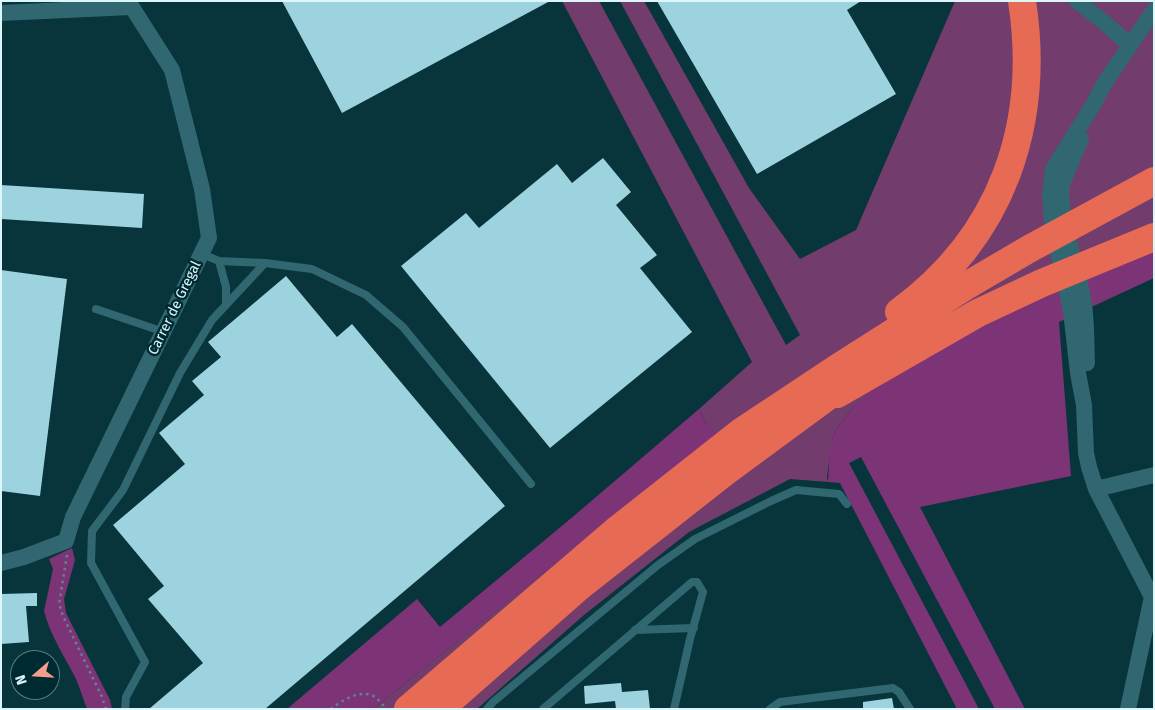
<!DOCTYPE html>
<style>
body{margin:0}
#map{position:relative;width:1155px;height:710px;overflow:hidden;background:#08343b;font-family:"Fira Sans",sans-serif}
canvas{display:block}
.frame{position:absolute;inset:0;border:2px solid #dbf7fc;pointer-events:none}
.north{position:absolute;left:10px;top:650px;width:50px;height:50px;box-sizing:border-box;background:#002a31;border:1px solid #587c82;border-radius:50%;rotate:251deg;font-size:14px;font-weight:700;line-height:20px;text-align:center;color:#dbf7fc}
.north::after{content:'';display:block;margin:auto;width:18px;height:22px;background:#f49d8d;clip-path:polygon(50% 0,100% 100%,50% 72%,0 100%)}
</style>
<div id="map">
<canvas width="1155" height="710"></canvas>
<div class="frame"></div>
<div class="north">N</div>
</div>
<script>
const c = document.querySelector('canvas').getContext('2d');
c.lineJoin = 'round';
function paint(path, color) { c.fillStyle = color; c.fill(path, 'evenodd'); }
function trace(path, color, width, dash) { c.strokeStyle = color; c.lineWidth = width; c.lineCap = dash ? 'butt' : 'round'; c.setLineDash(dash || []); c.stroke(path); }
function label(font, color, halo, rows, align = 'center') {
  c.font = font + ' "Fira Sans",sans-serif'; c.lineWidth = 5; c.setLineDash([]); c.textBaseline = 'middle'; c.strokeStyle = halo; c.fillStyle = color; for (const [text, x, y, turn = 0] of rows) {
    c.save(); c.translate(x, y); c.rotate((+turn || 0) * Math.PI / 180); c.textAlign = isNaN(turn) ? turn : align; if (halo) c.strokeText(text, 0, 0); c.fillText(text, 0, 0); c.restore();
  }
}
paint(new Path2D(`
 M 562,1 L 599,1 L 786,345 L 800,335 L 620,1 L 644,1 L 749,188 L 800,259 L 856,230 L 955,1 L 1154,1 L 1154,252 L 1043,293 L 854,406 L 835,431 L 832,441 L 827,477 L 828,482 L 790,479 L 689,532 L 584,615 L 477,709 L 373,709 L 716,434 L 707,425 L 699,409 L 752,362 Z`), '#723c6c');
paint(new Path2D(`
 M 1154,252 L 1154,278 L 1059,322 L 1071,476 L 920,507 L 1025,709 L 995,709 L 861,457 L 849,463 L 979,709 L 957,709 L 840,483 L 828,482 L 830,446 L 835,431 L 854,406 L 879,383 L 1044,293 Z
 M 699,409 L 707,425 L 717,434 L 373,709 L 287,709 L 417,599 L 440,627 L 575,515 Z
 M 72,548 L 75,560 L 64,599 L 66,613 L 110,700 L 112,709 L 87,709 C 83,699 80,688 76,679 C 65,657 50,635 44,611 L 53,569 L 49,559 Z`), '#7d3476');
paint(new Path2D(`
 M 282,1 L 550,1 L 342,113 Z
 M 657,1 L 861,1 L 847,10 L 896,94 L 757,174 Z
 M 603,158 L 631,192 L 616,205 L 657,255 L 640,268 L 692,332 L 550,448 L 401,266 L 466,213 L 479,228 L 557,164 L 572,183 Z
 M 1,185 L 144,194 L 142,228 L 1,219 Z
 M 1,270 L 67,279 L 40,496 L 1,491 Z
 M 286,276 L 337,337 L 352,324 L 505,506 L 265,709 L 149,709 L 203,663 L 148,599 L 164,586 L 113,525 L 185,464 L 159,433 L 204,395 L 192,381 L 221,357 L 208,342 Z
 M 37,593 L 37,606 L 26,606 L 29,642 L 1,644 L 1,594 Z
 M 621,683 L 622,692 L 648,690 L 650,709 L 616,709 L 615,701 L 585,704 L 584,686 Z
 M 892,698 L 894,709 L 863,709 L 863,702 Z`), '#9cd3de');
trace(new Path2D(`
 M 67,555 L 59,604 L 63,616 L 102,697 L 106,709
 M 331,709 C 342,700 362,688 375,697 C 379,700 383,705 386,709`), '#60858c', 2.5, [2.5, 4]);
trace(new Path2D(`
 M 202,254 L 219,261 L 265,263
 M 219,261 L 226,287 L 226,305
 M 96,309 L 164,332
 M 635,630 L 694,628
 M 125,709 L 126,697 L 145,662 L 91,563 L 92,531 L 123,490 L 180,373 L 212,320 L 265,263 L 312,269 L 366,295 L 403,327 L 531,484
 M 487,709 L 493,702 L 658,565 L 695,539 L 771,501 L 796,490 L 839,494 L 847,504
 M 543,709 L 692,582 L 697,582 L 703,592 L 690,639 L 674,709
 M 770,709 L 780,702 L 893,688 L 899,692 L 910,709`), '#316771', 8);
trace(new Path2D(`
 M 1077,1 L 1105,23 L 1130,45
 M 1,13 L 131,7
 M 1081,139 L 1062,184 C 1058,219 1077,263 1083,298 C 1087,319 1086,342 1087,363
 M 1096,489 L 1154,475
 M 1,563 L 24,557 L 66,541 L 73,517 L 209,238 L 202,189 L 172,70 L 128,1
 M 1128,709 L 1152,597 L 1096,489 L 1089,467 L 1086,453 L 1084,405 L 1078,373 L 1071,311 L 1052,223 L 1050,193 L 1053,170 L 1061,156 L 1092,107 L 1104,84 L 1154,10`), '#316771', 16);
trace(new Path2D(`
 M 899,312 C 1002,237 1041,125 1022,1
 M 837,394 L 978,313 L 1042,283 L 1154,237
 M 408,709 L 618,529 L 741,432 L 839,367 L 966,286 L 1029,249 L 1154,181
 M 440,709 L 580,586 L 725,472 L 850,380`), '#e76a55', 28);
label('14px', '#dbf7fc', '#002a31', [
 ["Carrer de Gregal",175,308,-64]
]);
</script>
